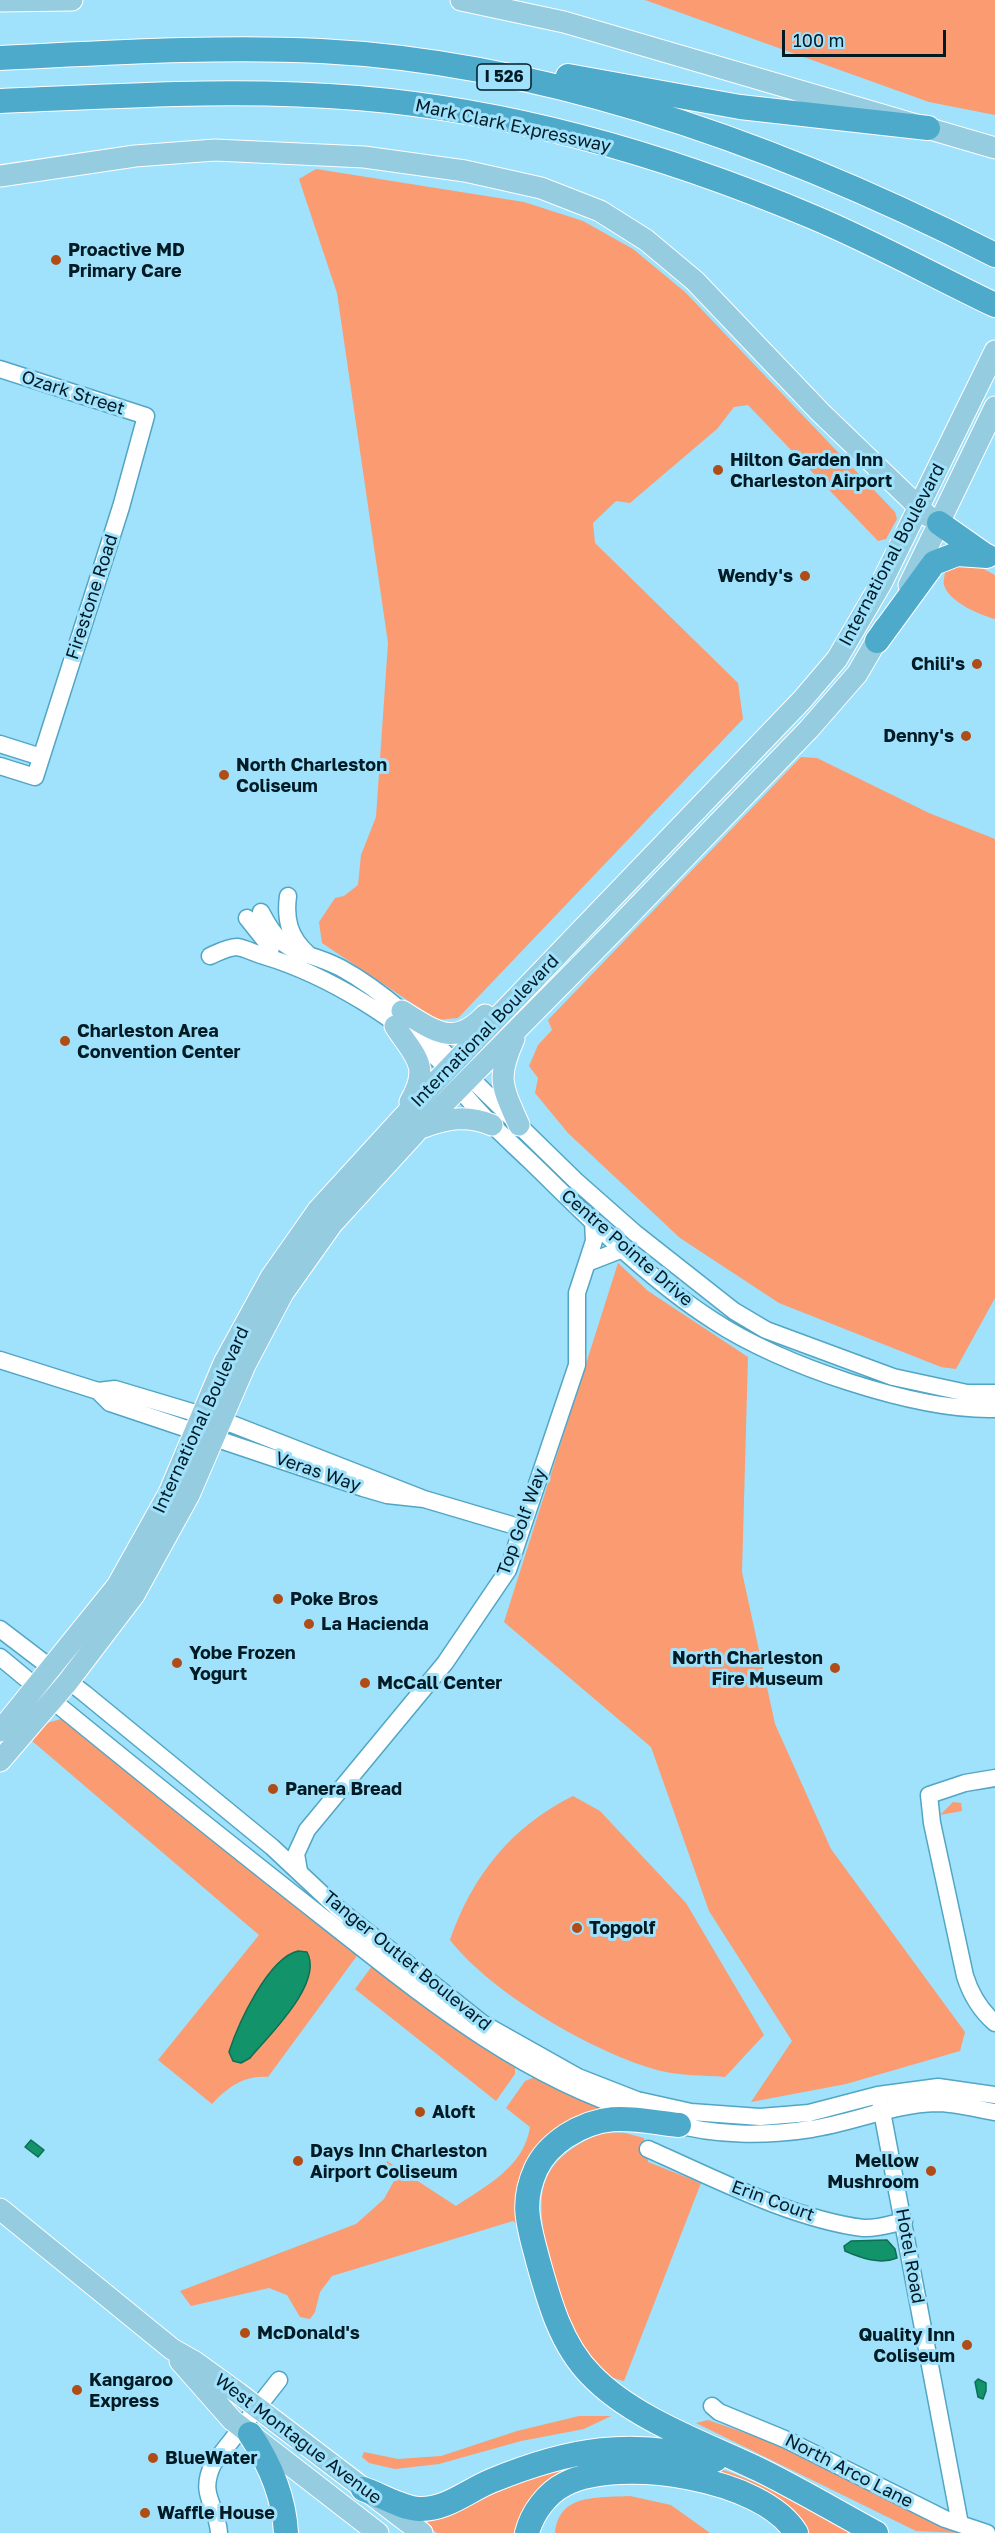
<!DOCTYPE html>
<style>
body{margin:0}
#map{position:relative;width:995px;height:2533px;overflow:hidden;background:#a0e1fb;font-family:"Golos Text",sans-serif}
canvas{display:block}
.scale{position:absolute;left:782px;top:30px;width:164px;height:27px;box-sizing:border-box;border:3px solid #011b25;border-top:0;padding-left:8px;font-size:18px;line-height:21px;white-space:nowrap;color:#011b25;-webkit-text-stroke:4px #a0e1fb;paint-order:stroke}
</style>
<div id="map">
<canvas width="995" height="2533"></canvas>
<div class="scale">100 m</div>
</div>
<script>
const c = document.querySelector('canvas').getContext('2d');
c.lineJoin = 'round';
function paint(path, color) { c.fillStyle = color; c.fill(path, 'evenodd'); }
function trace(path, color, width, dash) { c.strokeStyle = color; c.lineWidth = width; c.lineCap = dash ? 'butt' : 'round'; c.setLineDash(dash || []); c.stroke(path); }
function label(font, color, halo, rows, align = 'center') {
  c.font = font + ' "Golos Text",sans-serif'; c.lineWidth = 6; c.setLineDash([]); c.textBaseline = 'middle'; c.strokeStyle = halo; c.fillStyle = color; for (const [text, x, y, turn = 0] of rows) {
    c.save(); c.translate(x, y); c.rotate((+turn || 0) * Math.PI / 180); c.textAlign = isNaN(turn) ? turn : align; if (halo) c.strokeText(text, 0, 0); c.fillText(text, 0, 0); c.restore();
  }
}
paint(new Path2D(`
 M 645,0 L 995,0 L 995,115 L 929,102 Z
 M 316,169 L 524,202 L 583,221 L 633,249 L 685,292 L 895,512 L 897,519 L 886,539 L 878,541 L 748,405 L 734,407 L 717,429 L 630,503 L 616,501 L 593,523 L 595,543 L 738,683 L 743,719 L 458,1018 L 437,1020 L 322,943 L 319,922 L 335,898 L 344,896 L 358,885 L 361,855 L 376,817 L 388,643 L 337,293 L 299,179 Z
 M 954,563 L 974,564 L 995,575 L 995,619 C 980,615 949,602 944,585 C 943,581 945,575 945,571 Z
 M 801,757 L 817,758 L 929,813 L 995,839 L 995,1298 L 956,1369 L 941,1367 L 779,1303 L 680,1238 L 568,1133 L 535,1093 L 538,1078 L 529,1066 L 538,1045 L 552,1030 L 548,1020 Z
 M 618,1263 L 648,1291 L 748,1357 L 742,1572 L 775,1724 L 831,1849 L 965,2032 L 960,2051 L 846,2084 L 751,2102 L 792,2041 L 709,1911 L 651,1747 L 504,1622 Z
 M 61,1719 L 66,1721 L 359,1953 L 268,2077 C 244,2075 228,2087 212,2104 L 158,2060 L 259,1935 L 31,1740 L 47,1723 Z
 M 573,1796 L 600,1811 L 686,1903 L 764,2035 L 725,2077 C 704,2075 681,2076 661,2071 C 595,2054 491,1993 450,1940 C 472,1876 512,1826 573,1796 Z
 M 953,1802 L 961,1803 L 962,1811 L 940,1815 Z
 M 372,1966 L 515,2064 L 515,2074 L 496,2101 L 355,1989 Z
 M 535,2077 L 624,2113 L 548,2143 L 520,2227 L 513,2221 L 332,2276 L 320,2292 L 315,2312 L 310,2319 L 300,2317 L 287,2295 L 269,2288 L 191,2306 L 180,2291 L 356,2224 L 384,2199 L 395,2179 L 385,2167 L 387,2161 L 456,2206 C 486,2186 524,2167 530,2127 L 506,2108 L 525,2081 Z
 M 604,2132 L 625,2133 L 644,2138 L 648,2162 L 701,2183 L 624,2381 C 616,2379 609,2377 602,2372 C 567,2347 532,2225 544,2185 C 553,2156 579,2143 604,2132 Z
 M 579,2416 L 611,2416 L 584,2429 L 521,2441 L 439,2464 L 395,2469 L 369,2463 L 362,2457 L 364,2452 L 398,2459 L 441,2456 L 517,2431 Z
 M 708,2420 L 777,2444 L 959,2533 L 916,2531 L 696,2423 Z
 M 682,2457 C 748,2475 799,2502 859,2533 L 806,2533 L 772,2498 L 592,2468 L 519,2533 L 437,2533 L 419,2520 L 553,2464 Z
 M 630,2496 L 671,2505 L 710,2533 L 555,2533 C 559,2493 598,2498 630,2496 Z`), '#fa9b71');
const water = new Path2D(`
 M 298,1951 L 307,1952 C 324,1983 269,2035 250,2058 L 241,2063 L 233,2061 L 229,2052 C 238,2024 268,1958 298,1951 Z
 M 31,2140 L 44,2150 L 38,2157 L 25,2147 Z
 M 887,2240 L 895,2249 L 897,2258 C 880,2265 861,2258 845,2251 L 844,2246 L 851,2241 Z
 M 978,2379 L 986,2383 L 986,2391 L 983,2399 L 978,2397 L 975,2382 Z`);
paint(water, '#12936a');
trace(water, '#0d6f55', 1.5);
const minor = new Path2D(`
 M 0,369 L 146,416 L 121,507 L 35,777 L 0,766
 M 0,744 L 41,757
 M 288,896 C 285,919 289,937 308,954
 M 261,912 C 286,961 299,946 341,968 C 363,980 383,995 402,1011 L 575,1180 L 635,1233 L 734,1311 L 766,1330 L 893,1377 L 967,1393 L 995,1393
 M 247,918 L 271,948
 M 210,956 C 219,952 228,947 237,947 C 245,948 256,954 264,956 C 327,975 402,1020 447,1069 C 452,1075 455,1082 460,1089 C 480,1115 505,1137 529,1160 C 587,1216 645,1277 714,1321 C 780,1365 916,1411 995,1409
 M 587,1263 L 623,1249
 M 0,1360 L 98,1391 L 110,1403 L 363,1488 L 387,1495 L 424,1499
 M 98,1391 L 115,1389 L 232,1424 L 424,1499 L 522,1528
 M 0,1629 L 84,1693 L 272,1847 L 336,1907 L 482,2023 L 578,2077 L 637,2100 L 691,2112 L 760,2117 L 809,2113 L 878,2095 L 938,2087 L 995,2095
 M 0,1657 C 107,1746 216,1833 325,1919 C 423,1996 519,2076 640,2113
 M 995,1778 L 965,1783 L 929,1795 L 932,1823 L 965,1976 C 971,1995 980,2010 995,2023
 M 299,1871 L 296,1854 L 307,1830 L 445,1663 L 508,1570 L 577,1365 L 577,1293 L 594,1241 L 593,1221
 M 880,2101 L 960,2524
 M 671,2123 C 714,2136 766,2136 811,2129 C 853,2123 893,2104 936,2103 C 955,2103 976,2109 995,2112
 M 648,2149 C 714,2178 792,2219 863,2228 C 877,2229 891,2224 904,2221
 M 712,2406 L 719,2412 L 787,2440 L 945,2519 L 987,2533
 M 219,2533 C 217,2503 198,2496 213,2464 L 279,2380`);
const major = new Path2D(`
 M 461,0 L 564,22 L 995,148
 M 0,1 L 72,0
 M 0,176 L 135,156 L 215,150 L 364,157 L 465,171 L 541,188 L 600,211 L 646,240 L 695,281 L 820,412 L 928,516
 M 909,585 L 995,407
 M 402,1011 C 435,1031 454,1048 485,1015
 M 395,1026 C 415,1057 431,1065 410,1102
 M 514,1039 C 496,1079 502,1086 519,1125
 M 424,1127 C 448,1118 467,1115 492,1125
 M 0,1731 L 117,1586 L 169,1493 L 224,1363 L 271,1277 L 318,1210 L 425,1093 L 802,700 L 837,659 L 882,582 L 995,351
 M 0,1761 L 67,1683 L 134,1595 L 189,1495 L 245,1365 L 283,1293 L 332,1224 L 418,1130 L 617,928 L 809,729 L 857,674 L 884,628
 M 0,2209 L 172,2349 L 195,2362 L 238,2393 L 422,2533
 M 180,2361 L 232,2420 L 378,2533`);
const highway = new Path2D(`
 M 0,58 C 107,53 214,46 321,51 C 553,63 789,150 995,255
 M 568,76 L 740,107 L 928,128
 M 0,101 C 119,96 238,88 358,98 C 514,111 669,156 813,217 C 875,243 934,276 995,305
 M 939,523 L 986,556
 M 877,641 L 934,563 L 957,554 L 987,556
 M 679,2125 C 634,2120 607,2110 566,2136 C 554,2144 542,2156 536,2169 C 520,2204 529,2226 538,2261 C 549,2301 561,2345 591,2375 C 634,2420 709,2445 764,2472 C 802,2491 839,2513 876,2533
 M 250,2434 C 270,2464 284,2496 286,2533
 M 363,2489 C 381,2495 401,2508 419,2509 C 446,2510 467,2491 491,2481 C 571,2448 630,2439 715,2460
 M 527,2533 C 532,2513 547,2493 565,2484 C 620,2456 763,2478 796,2533`);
trace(minor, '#51a6c5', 19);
trace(major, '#fff', 23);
trace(highway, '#fff', 26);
trace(minor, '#fff', 16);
trace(major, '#95cce0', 21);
trace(highway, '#4eaacb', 24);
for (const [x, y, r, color] of [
 [56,260,6,"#b04d17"],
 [718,470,6,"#b04d17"],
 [805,576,6,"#b04d17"],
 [977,664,6,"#b04d17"],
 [966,736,6,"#b04d17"],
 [224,775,6,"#b04d17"],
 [65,1041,6,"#b04d17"],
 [278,1599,6,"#b04d17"],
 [309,1624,6,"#b04d17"],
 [177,1663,6,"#b04d17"],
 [835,1668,6,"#b04d17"],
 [365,1683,6,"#b04d17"],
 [273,1789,6,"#b04d17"],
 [577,1928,6,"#b04d17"],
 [420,2112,6,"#b04d17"],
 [298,2161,6,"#b04d17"],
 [931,2171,6,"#b04d17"],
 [245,2333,6,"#b04d17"],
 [967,2345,6,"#b04d17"],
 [77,2390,6,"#b04d17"],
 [153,2458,6,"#b04d17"],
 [145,2513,6,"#b04d17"]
]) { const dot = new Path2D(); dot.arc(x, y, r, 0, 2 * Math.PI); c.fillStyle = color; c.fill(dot); trace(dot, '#a0e1fb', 2); }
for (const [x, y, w] of [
 [504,77,54]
]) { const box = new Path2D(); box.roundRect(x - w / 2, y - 13, w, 26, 4.5); c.fillStyle = '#a0e1fb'; c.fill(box); trace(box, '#011b25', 1.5); }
label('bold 16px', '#011b25', null, [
 ["I 526",504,77]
]);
label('18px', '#011b25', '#a0e1fb', [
 ["Mark Clark Expressway",513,126,12],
 ["Ozark Street",73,393,18],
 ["International Boulevard",892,555,-62],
 ["Firestone Road",92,597,-72],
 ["International Boulevard",485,1031,-46],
 ["Centre Pointe Drive",627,1248,41],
 ["International Boulevard",201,1420,-65],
 ["Veras Way",318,1472,19],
 ["Top Golf Way",522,1522,-70],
 ["Tanger Outlet Boulevard",407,1961,39],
 ["Erin Court",773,2201,20],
 ["Hotel Road",910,2256,80],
 ["West Montague Avenue",298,2439,37],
 ["North Arco Lane",849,2471,27]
]);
label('bold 18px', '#011b25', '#a0e1fb', [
 ["Proactive MD",68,250],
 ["Primary Care",68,271],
 ["Hilton Garden Inn",730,460],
 ["Charleston Airport",730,481],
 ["Wendy's",793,576,"right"],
 ["Chili's",965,664,"right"],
 ["Denny's",954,736,"right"],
 ["North Charleston",236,765],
 ["Coliseum",236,786],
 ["Charleston Area",77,1031],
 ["Convention Center",77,1052],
 ["Poke Bros",290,1599],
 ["La Hacienda",321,1624],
 ["Yobe Frozen",189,1653],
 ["Yogurt",189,1674],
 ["North Charleston",823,1658,"right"],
 ["Fire Museum",823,1679,"right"],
 ["McCall Center",377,1683],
 ["Panera Bread",285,1789],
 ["Topgolf",589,1928],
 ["Aloft",432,2112],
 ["Days Inn Charleston",310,2151],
 ["Airport Coliseum",310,2172],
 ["Mellow",919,2161,"right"],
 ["Mushroom",919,2182,"right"],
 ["McDonald's",257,2333],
 ["Quality Inn",955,2335,"right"],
 ["Coliseum",955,2356,"right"],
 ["Kangaroo",89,2380],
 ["Express",89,2401],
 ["BlueWater",165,2458],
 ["Waffle House",157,2513]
], 'left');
</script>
